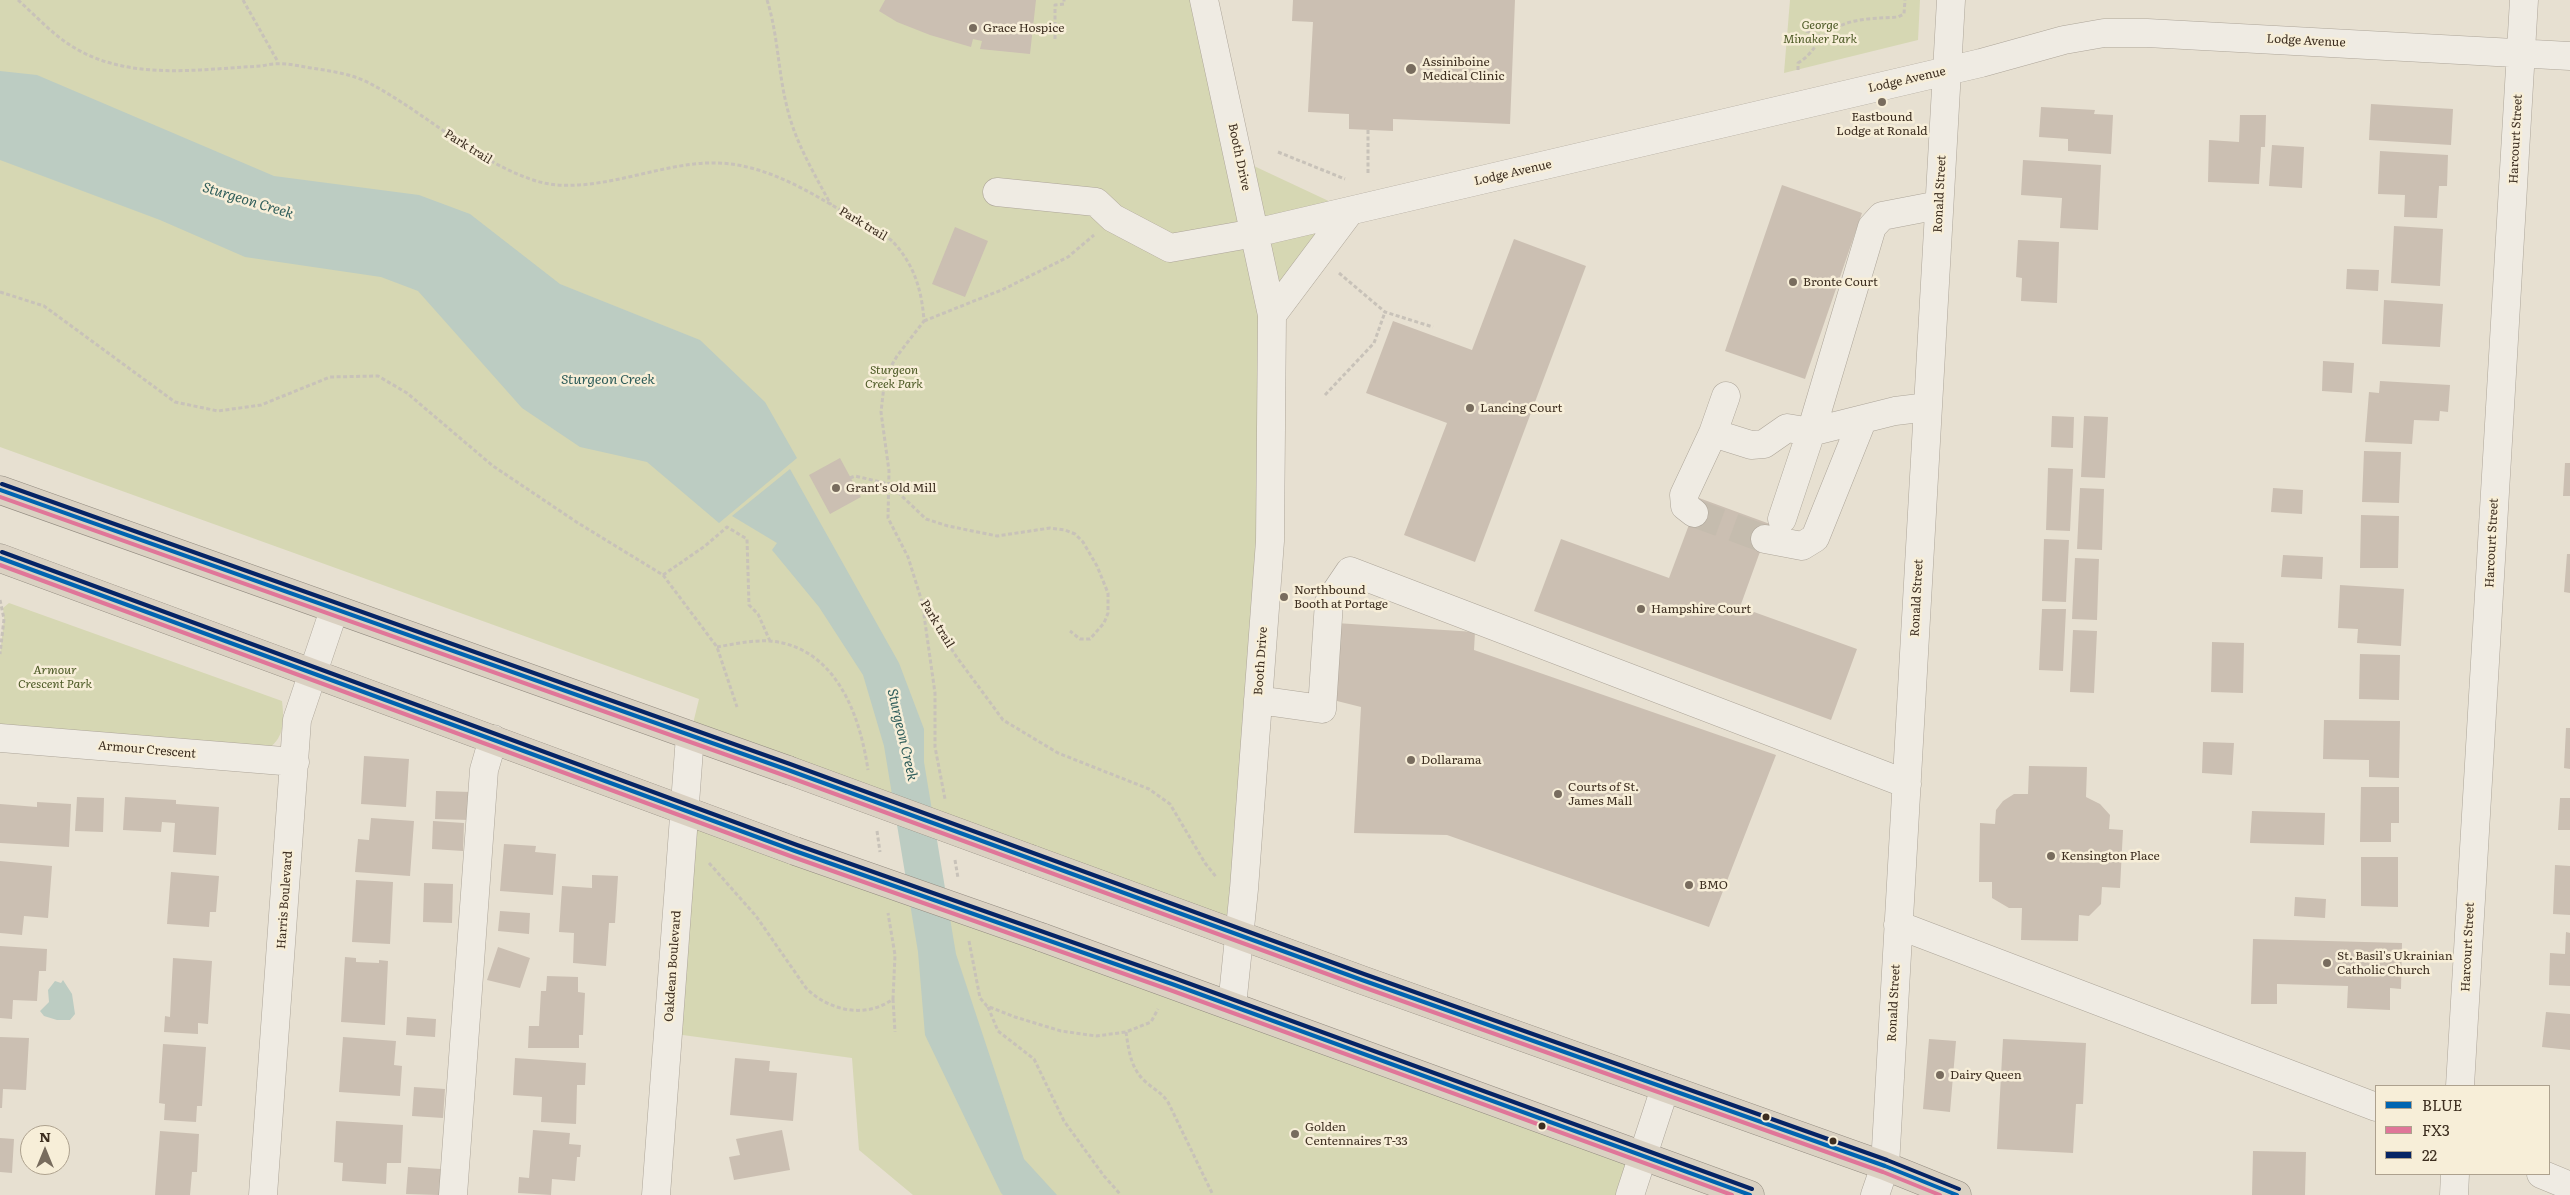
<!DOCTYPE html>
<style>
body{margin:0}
#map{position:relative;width:2570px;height:1195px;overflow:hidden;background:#e7e0d1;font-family:Literata,serif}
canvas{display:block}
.legend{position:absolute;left:2375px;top:1085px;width:175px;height:90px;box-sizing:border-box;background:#f7eed8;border:1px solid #ada18e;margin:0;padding:6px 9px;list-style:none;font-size:15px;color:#3d2e20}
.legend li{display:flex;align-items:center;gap:10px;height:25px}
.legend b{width:25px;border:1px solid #ada18e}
.north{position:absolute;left:20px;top:1125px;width:50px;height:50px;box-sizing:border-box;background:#f7eed8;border:1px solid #ada18e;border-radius:50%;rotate:0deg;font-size:14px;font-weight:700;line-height:20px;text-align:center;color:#3d2e20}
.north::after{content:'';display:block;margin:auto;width:18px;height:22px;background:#786c5e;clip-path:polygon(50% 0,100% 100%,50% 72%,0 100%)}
</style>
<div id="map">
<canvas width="2570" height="1195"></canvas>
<ul class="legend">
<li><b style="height:6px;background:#0064b1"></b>BLUE</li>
<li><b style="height:6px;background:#e07699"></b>FX3</li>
<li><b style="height:6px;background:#052465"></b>22</li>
</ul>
<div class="north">N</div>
</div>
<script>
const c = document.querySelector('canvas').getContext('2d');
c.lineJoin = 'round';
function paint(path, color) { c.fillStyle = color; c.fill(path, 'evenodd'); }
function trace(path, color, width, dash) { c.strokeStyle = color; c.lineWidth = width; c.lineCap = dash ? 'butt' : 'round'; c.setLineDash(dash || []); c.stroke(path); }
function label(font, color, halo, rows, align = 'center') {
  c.font = font + ' Literata,serif'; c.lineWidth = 5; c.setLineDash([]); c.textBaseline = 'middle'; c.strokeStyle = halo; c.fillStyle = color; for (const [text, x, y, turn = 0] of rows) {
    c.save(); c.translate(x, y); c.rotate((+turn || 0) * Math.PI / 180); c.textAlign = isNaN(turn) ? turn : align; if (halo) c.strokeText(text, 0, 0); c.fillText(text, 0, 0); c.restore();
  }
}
paint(new Path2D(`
 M 0,0 L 1204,0 L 1239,159 L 1350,211 L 1272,315 L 1239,936 L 690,736 L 699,699 L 0,447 Z
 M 1790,0 L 1920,0 L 1918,40 L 1784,73 Z
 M 9,603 L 282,701 C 284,719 285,737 269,748 L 0,727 L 0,654 L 4,619 L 3,608 Z
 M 686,809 L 1642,1156 L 1630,1195 L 913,1195 L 859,1150 L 852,1058 L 668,1033 Z`), '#d6d7b3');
paint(new Path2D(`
 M 0,71 L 37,75 L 274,176 L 419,195 L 470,214 L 560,284 L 700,340 L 765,402 L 797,458 L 719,523 L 647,462 L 580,447 L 522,408 L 418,291 L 381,277 L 245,257 L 160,220 L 0,160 Z
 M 790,469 L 899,663 L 924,729 L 924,762 L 956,954 L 1024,1159 L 1057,1195 L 1003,1195 L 1001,1193 L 925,1035 L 918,952 L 884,746 L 863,675 L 819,607 L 772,550 L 777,543 L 732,516 Z
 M 63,980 L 72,994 L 75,1014 L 70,1020 L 57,1020 L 44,1016 L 40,1011 L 49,1002 L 48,990 L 55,981 L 61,983 Z`), '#bcccc2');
paint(new Path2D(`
 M 885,0 L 1036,0 L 1030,54 L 980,49 L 982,41 L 973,39 L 971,47 L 930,35 L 897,22 L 879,11 Z
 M 1293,0 L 1515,0 L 1510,124 L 1393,119 L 1393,131 L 1349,129 L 1349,114 L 1308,112 L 1313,22 L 1292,21 Z
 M 2371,104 L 2453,109 L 2451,145 L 2369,140 Z
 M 2041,107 L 2095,110 L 2094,114 L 2113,115 L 2111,154 L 2068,151 L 2068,139 L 2039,137 Z
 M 2240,115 L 2266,115 L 2265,147 L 2261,147 L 2259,184 L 2208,182 L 2209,140 L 2239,142 Z
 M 2272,145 L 2304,147 L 2302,188 L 2269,186 Z
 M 2380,151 L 2448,155 L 2447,186 L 2439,186 L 2437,218 L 2404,217 L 2405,195 L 2378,194 Z
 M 2023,160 L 2101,165 L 2098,230 L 2060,228 L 2062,198 L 2021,195 Z
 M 1782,185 L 1862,213 L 1805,379 L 1725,351 Z
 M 2394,226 L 2443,229 L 2440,286 L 2391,283 Z
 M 955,227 L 988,241 L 965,297 L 932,284 Z
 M 1514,239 L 1586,266 L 1475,562 L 1404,535 L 1447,423 L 1366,393 L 1393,321 L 1472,350 Z
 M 2018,240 L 2059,242 L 2057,303 L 2021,301 L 2022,278 L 2016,277 Z
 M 2347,269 L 2379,270 L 2378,291 L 2346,289 Z
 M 2384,300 L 2443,304 L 2440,347 L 2382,344 Z
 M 2323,361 L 2354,363 L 2352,393 L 2322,391 Z
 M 2380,381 L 2450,385 L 2448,412 L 2440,411 L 2439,421 L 2414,420 L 2412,444 L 2365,442 L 2369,392 L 2379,393 Z
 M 2052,416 L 2074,417 L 2073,448 L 2051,447 Z
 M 2084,416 L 2108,417 L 2105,478 L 2081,477 Z
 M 2364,451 L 2401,452 L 2399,503 L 2362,502 Z
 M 840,458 L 861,497 L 830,514 L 809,475 Z
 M 2565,463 L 2570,463 L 2570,496 L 2563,496 Z
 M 2048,468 L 2073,469 L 2070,531 L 2046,530 Z
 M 2080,488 L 2104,489 L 2102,550 L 2077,549 Z
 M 2273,488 L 2303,490 L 2302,514 L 2271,512 Z
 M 1699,498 L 1770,524 L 1740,607 L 1857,649 L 1831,720 L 1534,611 L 1561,539 L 1669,578 Z
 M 2361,515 L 2399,516 L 2398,568 L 2360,568 Z
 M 2044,539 L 2069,540 L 2066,602 L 2042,601 Z
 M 2567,554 L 2570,554 L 2570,593 L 2564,592 Z
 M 2283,555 L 2323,557 L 2322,579 L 2281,577 Z
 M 2075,558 L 2099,559 L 2097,620 L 2072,619 Z
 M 2340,585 L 2404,589 L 2401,646 L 2357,643 L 2358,629 L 2338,628 Z
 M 2042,609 L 2066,609 L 2063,671 L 2039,670 Z
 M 1336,623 L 1475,632 L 1474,650 L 1776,755 L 1709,927 L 1447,835 L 1354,833 L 1361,707 L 1333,700 Z
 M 2073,630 L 2097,631 L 2094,693 L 2070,692 Z
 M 2212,642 L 2244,643 L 2243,693 L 2211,692 Z
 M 2360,654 L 2400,655 L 2399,700 L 2359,699 Z
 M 2324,720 L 2400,721 L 2399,778 L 2369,777 L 2369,760 L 2323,759 Z
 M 2566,728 L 2570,728 L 2570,769 L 2564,768 Z
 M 2203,742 L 2234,743 L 2232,775 L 2202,773 Z
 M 364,756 L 409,759 L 406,807 L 361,804 Z
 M 2029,766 L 2087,767 L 2086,797 L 2100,804 L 2110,815 L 2109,829 L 2123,830 L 2120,888 L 2102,887 L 2101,904 L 2089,916 L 2079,915 L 2078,941 L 2021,940 L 2022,908 L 2009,908 L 1992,898 L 1992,882 L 1979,882 L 1980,823 L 1995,824 L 1996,810 L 2003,801 L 2014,794 L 2028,794 Z
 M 2361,787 L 2399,787 L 2399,823 L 2391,823 L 2391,842 L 2360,842 Z
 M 436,791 L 471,792 L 470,820 L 435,819 Z
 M 77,797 L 104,798 L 103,832 L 75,831 Z
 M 125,797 L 176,800 L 176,804 L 219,807 L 216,855 L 173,852 L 175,823 L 162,822 L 161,832 L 123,830 Z
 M 2560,798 L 2570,798 L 2570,830 L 2558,830 Z
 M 37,802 L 71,804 L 69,847 L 0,843 L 0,804 L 37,807 Z
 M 2252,811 L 2325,813 L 2324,845 L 2250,843 Z
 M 371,818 L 414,821 L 410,876 L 355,872 L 358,839 L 369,840 Z
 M 433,821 L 464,823 L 463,851 L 432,849 Z
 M 504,844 L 536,846 L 535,852 L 556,854 L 553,895 L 500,891 Z
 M 2361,857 L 2398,857 L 2398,907 L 2361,906 Z
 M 0,861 L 52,866 L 48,918 L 24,916 L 22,935 L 0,933 Z
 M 2555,865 L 2570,866 L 2570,915 L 2553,914 Z
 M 171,872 L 219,876 L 216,912 L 210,912 L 209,927 L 167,924 Z
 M 592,875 L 618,876 L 615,923 L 609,923 L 606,966 L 573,963 L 574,933 L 559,932 L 562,886 L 592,888 Z
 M 356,880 L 393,882 L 390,944 L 352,942 Z
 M 424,883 L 453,884 L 452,923 L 423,922 Z
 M 2295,897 L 2326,899 L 2325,918 L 2294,916 Z
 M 500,911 L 530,913 L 529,934 L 498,931 Z
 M 2566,932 L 2570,933 L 2570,986 L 2549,985 L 2550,953 L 2565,954 Z
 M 2253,939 L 2402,943 L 2401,989 L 2390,988 L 2390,1010 L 2347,1008 L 2348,986 L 2277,984 L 2277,1004 L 2251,1004 Z
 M 0,946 L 47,949 L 46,971 L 39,971 L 37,1001 L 13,1000 L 12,1019 L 0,1018 Z
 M 498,947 L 530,958 L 520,988 L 487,980 Z
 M 345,957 L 356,958 L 356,962 L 379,963 L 379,960 L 388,961 L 385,1025 L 341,1022 Z
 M 173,958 L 212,961 L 208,1024 L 198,1023 L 198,1034 L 164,1032 L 165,1016 L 170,1017 Z
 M 547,976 L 578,977 L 578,992 L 585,993 L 583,1035 L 579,1035 L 579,1048 L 528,1048 L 529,1026 L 539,1026 L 541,991 L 546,991 Z
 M 2546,1012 L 2570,1014 L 2570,1050 L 2542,1047 Z
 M 407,1017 L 436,1019 L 435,1037 L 406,1035 Z
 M 0,1037 L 29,1038 L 26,1090 L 3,1089 L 2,1108 L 0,1108 Z
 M 343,1037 L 396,1041 L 394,1065 L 402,1066 L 400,1096 L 339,1092 Z
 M 1929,1039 L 1956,1041 L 1950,1112 L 1923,1109 Z
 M 2003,1039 L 2086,1043 L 2083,1104 L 2076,1104 L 2073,1153 L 1997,1149 Z
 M 163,1044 L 206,1047 L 202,1106 L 197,1106 L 196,1122 L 164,1120 L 165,1104 L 159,1103 Z
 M 515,1058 L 586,1063 L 585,1085 L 577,1085 L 576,1124 L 541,1122 L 542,1097 L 513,1095 Z
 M 735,1058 L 770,1061 L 769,1071 L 797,1073 L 793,1121 L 730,1115 Z
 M 414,1087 L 445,1089 L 443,1118 L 412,1116 Z
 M 336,1121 L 403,1125 L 401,1163 L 387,1163 L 386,1184 L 342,1181 L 343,1163 L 334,1162 Z
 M 533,1130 L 570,1133 L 569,1144 L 581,1145 L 580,1157 L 577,1157 L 575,1181 L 552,1179 L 551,1195 L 518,1193 L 519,1177 L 529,1178 Z
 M 782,1130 L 790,1170 L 734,1180 L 729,1157 L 740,1155 L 736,1139 Z
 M 160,1131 L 199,1134 L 197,1172 L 192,1172 L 190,1195 L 155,1195 Z
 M 0,1138 L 14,1139 L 12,1173 L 0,1172 Z
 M 2253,1151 L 2306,1152 L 2305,1195 L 2252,1195 Z
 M 408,1167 L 441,1169 L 439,1195 L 406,1194 Z`), '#cbbfb2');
trace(new Path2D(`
 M 1694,513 L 1765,539`), '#c5bcae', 28, [28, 14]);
const minor = new Path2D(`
 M 1204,0 L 1272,315 L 1270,541 L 1244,889 L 1232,1006
 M 997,192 L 1096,202 L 1113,218 L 1170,248 L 1255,233 L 1981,63 L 2064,40 L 2104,33 L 2147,33 L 2570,56
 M 1272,315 L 1350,211
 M 1713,433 L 1726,396
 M 1694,513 L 1685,506 L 1684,495 L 1713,433 L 1751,445 L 1764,444 L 1787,428 L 1811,432 L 1895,411 L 1928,407
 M 1782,519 L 1811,432 L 1872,227 L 1882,216 L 1939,205
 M 1765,539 L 1802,546 L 1815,538 L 1862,421
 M 1258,700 L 1322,709 L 1329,602 L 1350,571 L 1907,784
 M 0,738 L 295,762
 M 1898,925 L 2376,1107
 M 2460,1086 L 2524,0
 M 2541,1174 L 2570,1186
 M 263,1195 L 297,720 L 334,610
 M 453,1195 L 484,770 L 493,739
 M 656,1195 L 690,736
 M 1630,1195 L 1665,1088
 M 1875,1195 L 1885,1166 L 1951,0
 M 2454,1195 L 2455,1174`);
const highway = new Path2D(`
 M 0,490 L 788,770
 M 0,558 L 795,851
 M 1031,859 L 1362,980 L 1885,1166 L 1957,1195
 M 1041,937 L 1750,1195`);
trace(minor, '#ada599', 29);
trace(highway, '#928b80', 29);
trace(new Path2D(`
 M 18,0 C 35,15 51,33 70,45 C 127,82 198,69 262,66 C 280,61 293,65 311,68 C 331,71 353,74 371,84 C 427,114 472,159 533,180 C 590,199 659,161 717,163 C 769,164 818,197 862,223 C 872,229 887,235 894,243 C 915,266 922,292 924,321 L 897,356 L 885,377 L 881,412 L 889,471 L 888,518 L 908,557 L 923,605 L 956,656 L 1003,720 L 1058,753 L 1149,789 L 1170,804 L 1205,863 L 1217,878
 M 243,0 L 278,62
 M 767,0 C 778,34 778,72 787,107 C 795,142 814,173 831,205
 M 1806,31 L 1823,37
 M 1055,39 L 1055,5 L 1064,4 L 1064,0
 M 1798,70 L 1798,63 C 1813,54 1814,45 1824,36 C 1846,17 1871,19 1898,17 L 1904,14 L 1905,0
 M 1278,152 L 1345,179
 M 1368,173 L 1368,130
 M 1339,273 L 1385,312 L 1433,327
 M 0,292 L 44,306 L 175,402 L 218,411 L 261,405 L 330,377 L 378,376 L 407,393 L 493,466 L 578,523 L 663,575 L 717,647 L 737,707
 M 924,321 L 1004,289 L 1068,257 L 1094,235
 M 1325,395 L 1374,343 L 1385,312
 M 850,478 L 855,476 L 889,484 L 926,519 L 948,526 L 997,536 L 1050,528 L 1065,530 L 1075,534 L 1083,542 L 1097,566 L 1108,593 L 1108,613 L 1104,623 L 1090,639 L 1080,639 L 1070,631
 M 663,575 L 705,546 L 727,527 L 747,539 L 749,605 L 758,614 L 770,641
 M 0,600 L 4,619 L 0,654
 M 923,608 L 935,693 L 935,747 L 945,799
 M 717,647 C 734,644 752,640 770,641 C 836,647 860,715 868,770
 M 877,831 L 880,852
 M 955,860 L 958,878
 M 709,863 L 756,916 L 806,988 C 829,1011 866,1019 893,999 L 895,955 L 888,913
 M 969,941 L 980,998 L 987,1006 L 1015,1017 L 1061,1031 L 1096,1036 L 1126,1032 L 1151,1022 L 1158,1009
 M 893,999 L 895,1032
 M 988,1007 L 998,1031 L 1034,1059 L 1064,1121 L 1104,1176 L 1121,1195
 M 1126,1032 C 1129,1052 1131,1070 1147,1083 C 1155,1090 1162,1093 1168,1102 L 1213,1195`), '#c8c2b9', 3, [4, 2.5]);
trace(minor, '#efebe3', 28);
trace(highway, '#dad1c2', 28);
const highwayBridge = new Path2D(`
 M 788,770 L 1031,859
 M 795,851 L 1041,937`);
trace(highwayBridge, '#928b80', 29, []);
trace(highwayBridge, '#dad1c2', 28);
trace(new Path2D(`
 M 0,490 L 788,770 L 1362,980 L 1885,1166 L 1957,1195
 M 0,558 L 795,851 L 1172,984 L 1750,1195`), '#0064b1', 4);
trace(new Path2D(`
 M 0,497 L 786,776 L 1360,986 L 1883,1172 L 1940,1195
 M 0,565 L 793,857 L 1170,990 L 1732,1195`), '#e07699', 4);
trace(new Path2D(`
 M 2,484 L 790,764 L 1364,974 L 1887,1160 L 1959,1189
 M 2,552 L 797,845 L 1174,978 L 1752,1189`), '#052465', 4);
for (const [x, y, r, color] of [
 [973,28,5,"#786c5e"],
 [1411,69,6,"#786c5e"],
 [1882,102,5,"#786c5e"],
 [1793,282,5,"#786c5e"],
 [1470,408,5,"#786c5e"],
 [836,488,5,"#786c5e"],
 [1284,597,5,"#786c5e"],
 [1641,609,5,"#786c5e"],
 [1411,760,5,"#786c5e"],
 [1558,794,5,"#786c5e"],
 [2051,856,5,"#786c5e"],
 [1689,885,5,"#786c5e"],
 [2327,963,5,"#786c5e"],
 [1940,1075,5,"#786c5e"],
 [1766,1117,4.5,"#3d2e20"],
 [1542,1126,4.5,"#3d2e20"],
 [1295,1134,5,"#786c5e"],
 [1833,1141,4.5,"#3d2e20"]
]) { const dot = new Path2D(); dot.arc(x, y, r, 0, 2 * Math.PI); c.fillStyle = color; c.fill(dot); trace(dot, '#f7eed8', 2); }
label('italic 12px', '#4d5a26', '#f7eed8', [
 ["George",1820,25],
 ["Minaker Park",1820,39],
 ["Sturgeon",894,370],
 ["Creek Park",894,384],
 ["Armour",55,670],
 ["Crescent Park",55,684]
]);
label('12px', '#3d2e20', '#f7eed8', [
 ["Grace Hospice",983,28],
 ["Assiniboine",1422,62],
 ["Medical Clinic",1422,76],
 ["Eastbound",1882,117,"center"],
 ["Lodge at Ronald",1882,131,"center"],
 ["Bronte Court",1803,282],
 ["Lancing Court",1480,408],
 ["Grant's Old Mill",846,488],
 ["Northbound",1294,590],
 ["Booth at Portage",1294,604],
 ["Hampshire Court",1651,609],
 ["Dollarama",1421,760],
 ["Courts of St.",1568,787],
 ["James Mall",1568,801],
 ["Kensington Place",2061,856],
 ["BMO",1699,885],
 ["St. Basil's Ukrainian",2337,956],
 ["Catholic Church",2337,970],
 ["Dairy Queen",1950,1075],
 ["Golden",1305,1127],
 ["Centennaires T-33",1305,1141]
], 'left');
label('12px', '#3d2e20', '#f7eed8', [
 ["Lodge Avenue",2306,41,3],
 ["Lodge Avenue",1907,80,-13],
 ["Harcourt Street",2516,139,-87],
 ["Park trail",468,147,32],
 ["Booth Drive",1239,157,78],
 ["Lodge Avenue",1513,173,-13],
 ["Ronald Street",1940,194,-87],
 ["Park trail",863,224,31],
 ["Harcourt Street",2492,543,-87],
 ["Ronald Street",1917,598,-87],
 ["Park trail",937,624,59],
 ["Booth Drive",1261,661,-86],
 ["Armour Crescent",147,750,5],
 ["Harris Boulevard",285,900,-86],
 ["Harcourt Street",2468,947,-87],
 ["Oakdean Boulevard",673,966,-86],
 ["Ronald Street",1894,1003,-87]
]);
label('italic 14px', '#2f5d5a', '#f7eed8', [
 ["Sturgeon Creek",248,201,17],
 ["Sturgeon Creek",608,380],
 ["Sturgeon Creek",902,735,77]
]);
</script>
